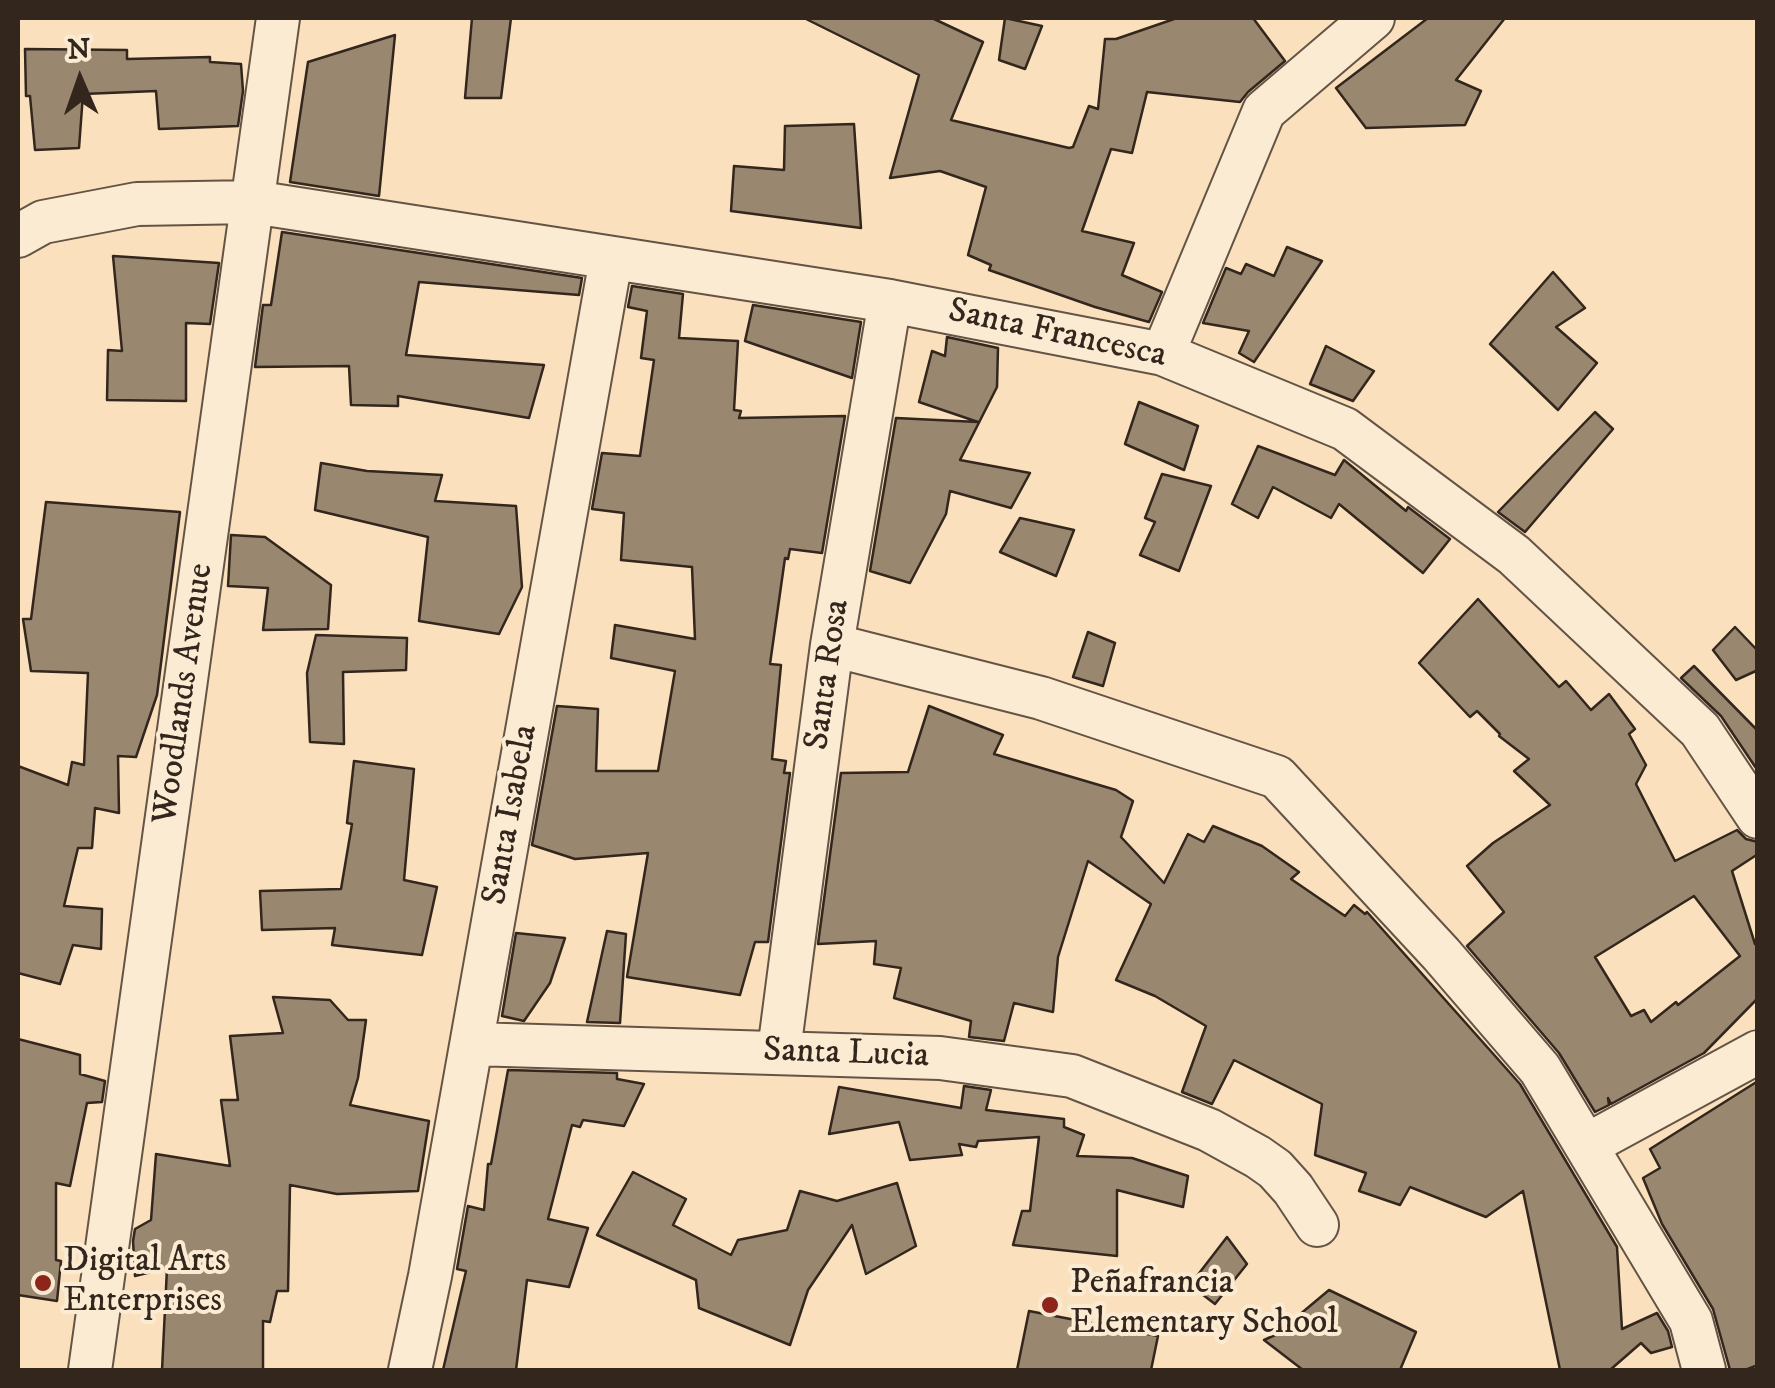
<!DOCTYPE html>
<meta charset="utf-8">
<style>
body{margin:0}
#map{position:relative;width:1775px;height:1388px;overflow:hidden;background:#fae0bc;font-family:"IM FELL DW Pica",serif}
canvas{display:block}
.frame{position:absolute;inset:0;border:20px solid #32261d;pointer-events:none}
.north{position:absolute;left:30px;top:30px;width:100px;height:100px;-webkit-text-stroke:8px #fcebd3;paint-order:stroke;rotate:358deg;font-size:28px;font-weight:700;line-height:40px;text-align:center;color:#32261d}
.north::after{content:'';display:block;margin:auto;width:35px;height:45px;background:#32261d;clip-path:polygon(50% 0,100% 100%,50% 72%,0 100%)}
</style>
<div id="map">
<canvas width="1775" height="1388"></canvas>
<div class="frame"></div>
<div class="north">N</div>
</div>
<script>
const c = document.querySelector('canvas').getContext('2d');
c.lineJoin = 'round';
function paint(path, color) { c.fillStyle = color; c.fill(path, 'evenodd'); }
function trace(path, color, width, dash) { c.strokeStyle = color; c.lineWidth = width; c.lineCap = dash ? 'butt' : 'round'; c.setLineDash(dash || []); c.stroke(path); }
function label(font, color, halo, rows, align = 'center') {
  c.font = font + ' "IM FELL DW Pica",serif'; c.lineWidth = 8; c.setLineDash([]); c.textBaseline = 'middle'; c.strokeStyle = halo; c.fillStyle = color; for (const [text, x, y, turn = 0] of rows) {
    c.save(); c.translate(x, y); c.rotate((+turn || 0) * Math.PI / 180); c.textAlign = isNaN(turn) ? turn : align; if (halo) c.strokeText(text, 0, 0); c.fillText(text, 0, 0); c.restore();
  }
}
const building = new Path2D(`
 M 472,18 L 511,18 L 501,98 L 465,98 Z
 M 804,18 L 932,18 L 983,42 L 951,120 L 1069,148 L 1073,147 L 1089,106 L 1098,109 L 1105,39 L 1116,39 L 1177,18 L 1253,18 L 1285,61 L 1248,92 L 1240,102 L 1147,92 L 1132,153 L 1111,149 L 1082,231 L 1134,243 L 1122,275 L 1162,292 L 1149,322 L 1095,307 L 989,270 L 991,265 L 968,255 L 986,187 L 940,171 L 890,178 L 919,75 Z
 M 1005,18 L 1042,26 L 1025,69 L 999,60 Z
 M 1428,18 L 1505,18 L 1456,80 L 1481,91 L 1465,125 L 1366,128 L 1336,88 Z
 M 395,35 L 379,196 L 290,182 L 308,62 Z
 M 25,49 L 127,50 L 127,59 L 210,57 L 210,62 L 241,64 L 243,91 L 238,126 L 159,129 L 156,91 L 83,94 L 79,148 L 35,150 L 30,96 L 26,96 Z
 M 854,124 L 861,228 L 731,211 L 734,166 L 784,170 L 785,126 Z
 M 282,232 L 582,278 L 579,295 L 419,282 L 406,355 L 544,365 L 529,418 L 398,396 L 398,406 L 351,405 L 349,366 L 255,367 L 263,305 L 271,305 Z
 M 1287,247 L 1322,261 L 1254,362 L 1239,353 L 1249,331 L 1203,323 L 1226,268 L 1241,274 L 1246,264 L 1274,276 Z
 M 113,256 L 219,263 L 210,324 L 186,323 L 186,401 L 107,400 L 108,350 L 122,351 Z
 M 1553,272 L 1585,308 L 1556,327 L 1597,363 L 1558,410 L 1490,344 Z
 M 632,286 L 683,294 L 679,338 L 738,341 L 734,410 L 741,411 L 739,418 L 845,416 L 822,553 L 790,549 L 788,559 L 785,558 L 770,664 L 781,665 L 772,759 L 786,761 L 784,773 L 790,773 L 768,942 L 755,942 L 740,995 L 627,977 L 648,853 L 575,859 L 532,845 L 557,706 L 598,709 L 596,771 L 658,771 L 675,671 L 611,658 L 615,625 L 695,639 L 692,567 L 621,560 L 624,513 L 592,509 L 602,453 L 640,456 L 654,360 L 641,358 L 647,311 L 628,307 Z
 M 753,305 L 861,322 L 852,378 L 745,341 Z
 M 947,337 L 998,348 L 997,387 L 960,460 L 1030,473 L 1011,508 L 950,491 L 946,514 L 910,583 L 870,571 L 896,418 L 978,422 L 919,402 L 932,351 L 945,356 Z
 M 1326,346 L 1374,371 L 1353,401 L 1310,384 Z
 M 1139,402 L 1198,426 L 1184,470 L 1125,444 Z
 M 1595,412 L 1613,429 L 1525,532 L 1498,512 Z
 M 1258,446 L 1335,475 L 1344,460 L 1406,511 L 1408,507 L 1450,539 L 1423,573 L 1339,504 L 1331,518 L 1273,487 L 1258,518 L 1232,504 Z
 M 321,463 L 367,471 L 442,475 L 435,501 L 516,506 L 522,587 L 499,634 L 419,621 L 428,537 L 315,510 Z
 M 1162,474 L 1211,486 L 1179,571 L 1140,555 L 1155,522 L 1145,518 Z
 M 46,502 L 180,512 L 157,695 L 136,757 L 118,756 L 119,813 L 95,808 L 92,848 L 78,848 L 64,906 L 102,909 L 101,949 L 73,945 L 60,984 L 18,973 L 18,766 L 68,785 L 72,762 L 84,765 L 88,673 L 31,671 L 23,619 L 31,619 Z
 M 1020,518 L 1074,530 L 1056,576 L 1000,552 Z
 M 231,535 L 265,537 L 331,585 L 328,629 L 263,630 L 268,588 L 228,586 Z
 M 1478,599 L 1559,687 L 1566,681 L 1591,710 L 1609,694 L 1635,729 L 1629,734 L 1646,765 L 1636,784 L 1675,861 L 1737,830 L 1746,839 L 1758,842 L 1758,854 L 1732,871 L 1755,944 L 1758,942 L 1758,998 L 1704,1053 L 1611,1104 L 1608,1098 L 1609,1105 L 1595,1112 L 1559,1053 L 1467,946 L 1504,912 L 1467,866 L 1493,843 L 1550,805 L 1514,771 L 1529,759 L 1499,736 L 1500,734 L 1477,711 L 1470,717 L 1419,663 ZM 1694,896 L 1740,956 L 1678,1005 L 1676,1002 L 1651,1022 L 1644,1010 L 1631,1016 L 1595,957 Z
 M 1735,627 L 1758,651 L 1758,670 L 1736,680 L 1713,650 Z
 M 1088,632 L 1115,643 L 1103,686 L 1073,677 Z
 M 316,635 L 407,638 L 406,670 L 343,672 L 344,744 L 310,742 L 307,673 Z
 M 1694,666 L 1758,731 L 1758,771 L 1721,716 L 1681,678 Z
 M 929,706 L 1003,735 L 994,754 L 1116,790 L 1133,801 L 1121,837 L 1164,883 L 1188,834 L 1204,842 L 1213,826 L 1262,846 L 1299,872 L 1291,879 L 1345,916 L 1354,905 L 1365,914 L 1367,912 L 1520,1084 L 1617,1247 L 1622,1329 L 1657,1313 L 1668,1331 L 1672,1347 L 1651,1353 L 1641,1343 L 1610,1370 L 1560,1370 L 1523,1191 L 1486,1217 L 1410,1187 L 1400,1205 L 1359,1191 L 1366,1173 L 1315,1155 L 1322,1104 L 1234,1060 L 1212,1104 L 1182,1092 L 1206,1026 L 1155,996 L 1116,980 L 1151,904 L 1088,861 L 1058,957 L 1053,1012 L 1014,1003 L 1004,1041 L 969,1037 L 971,1021 L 894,998 L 901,968 L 874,964 L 876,941 L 818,944 L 841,773 L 908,772 Z
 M 354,761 L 414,769 L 404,880 L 437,887 L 422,955 L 332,945 L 335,928 L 262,930 L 260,891 L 341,889 L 352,824 L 347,823 Z
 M 607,931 L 626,934 L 620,1023 L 587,1022 Z
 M 516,933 L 565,938 L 550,983 L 524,1021 L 502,1016 Z
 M 273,997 L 330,1000 L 348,1020 L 366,1020 L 358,1078 L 350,1105 L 429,1121 L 418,1191 L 337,1194 L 290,1185 L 288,1291 L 277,1291 L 270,1322 L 263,1321 L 263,1370 L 162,1370 L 167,1268 L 135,1276 L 133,1241 L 135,1229 L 151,1220 L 156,1154 L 230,1166 L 221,1100 L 238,1100 L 230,1036 L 283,1033 Z
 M 18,1039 L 80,1055 L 80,1074 L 105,1081 L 102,1102 L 87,1103 L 70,1186 L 56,1183 L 56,1260 L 61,1261 L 57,1301 L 18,1295 Z
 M 508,1070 L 617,1073 L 617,1079 L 644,1084 L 624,1126 L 583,1120 L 580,1127 L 572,1125 L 548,1219 L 588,1228 L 569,1287 L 527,1280 L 516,1370 L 443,1370 L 466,1271 L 457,1269 L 468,1206 L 484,1210 L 488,1164 L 491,1164 Z
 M 1758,1081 L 1758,1365 L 1745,1370 L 1730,1370 L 1713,1309 L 1662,1224 L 1643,1178 L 1660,1168 L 1650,1149 Z
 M 964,1086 L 991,1090 L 986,1110 L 1064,1119 L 1064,1127 L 1084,1135 L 1077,1156 L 1132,1158 L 1188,1176 L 1183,1207 L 1117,1190 L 1117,1256 L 1013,1245 L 1022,1211 L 1030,1211 L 1039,1137 L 978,1141 L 976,1147 L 959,1144 L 962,1155 L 910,1160 L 899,1122 L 829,1134 L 839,1087 L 961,1108 Z
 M 633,1172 L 686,1199 L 673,1225 L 731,1255 L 738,1240 L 787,1230 L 800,1191 L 837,1201 L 897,1183 L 916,1246 L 866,1274 L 852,1225 L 808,1290 L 790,1345 L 699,1308 L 696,1280 L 597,1235 Z
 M 1227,1237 L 1247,1264 L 1215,1304 L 1190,1285 Z
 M 1329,1290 L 1416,1332 L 1400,1370 L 1303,1370 L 1264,1340 L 1293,1327 L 1292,1321 Z
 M 1029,1311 L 1158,1336 L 1151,1370 L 1017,1370 Z`);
paint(building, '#9a8770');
trace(building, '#32261d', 2.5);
const minor = new Path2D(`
 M 18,236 L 43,222 L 137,204 L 253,202 L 890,301 L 1163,354 L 1345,429 L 1514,555 L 1700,730 L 1758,817
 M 1163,354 L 1264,111 L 1373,18
 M 832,645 L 1041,698 L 1277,777 L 1441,954 L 1540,1069 L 1691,1321 L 1704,1370
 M 472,1044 L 940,1058 L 1072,1076 L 1209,1130 L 1258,1157 L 1275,1169 L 1293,1189 L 1317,1225
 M 779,1051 L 832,645 L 890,301
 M 1587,1145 L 1758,1052
 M 90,1370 L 278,18
 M 410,1370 L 430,1276 L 611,259`);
trace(minor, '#645445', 46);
trace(minor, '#fcebd3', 42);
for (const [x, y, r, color] of [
 [43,1283,10,"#8f2418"],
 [1050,1305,10,"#8f2418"]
]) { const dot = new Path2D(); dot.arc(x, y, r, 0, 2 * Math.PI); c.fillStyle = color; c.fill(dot); trace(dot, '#fcebd3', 4); }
label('35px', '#32261d', '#fcebd3', [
 ["Santa Francesca",1057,335,12],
 ["Santa Rosa",829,675,-82],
 ["Woodlands Avenue",185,694,-82],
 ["Santa Isabela",512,815,-80],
 ["Santa Lucia",846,1055,2]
]);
label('35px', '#32261d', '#fcebd3', [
 ["Digital Arts",63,1263],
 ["Enterprises",63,1303],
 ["Peñafrancia",1070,1285],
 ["Elementary School",1070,1325]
], 'left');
</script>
